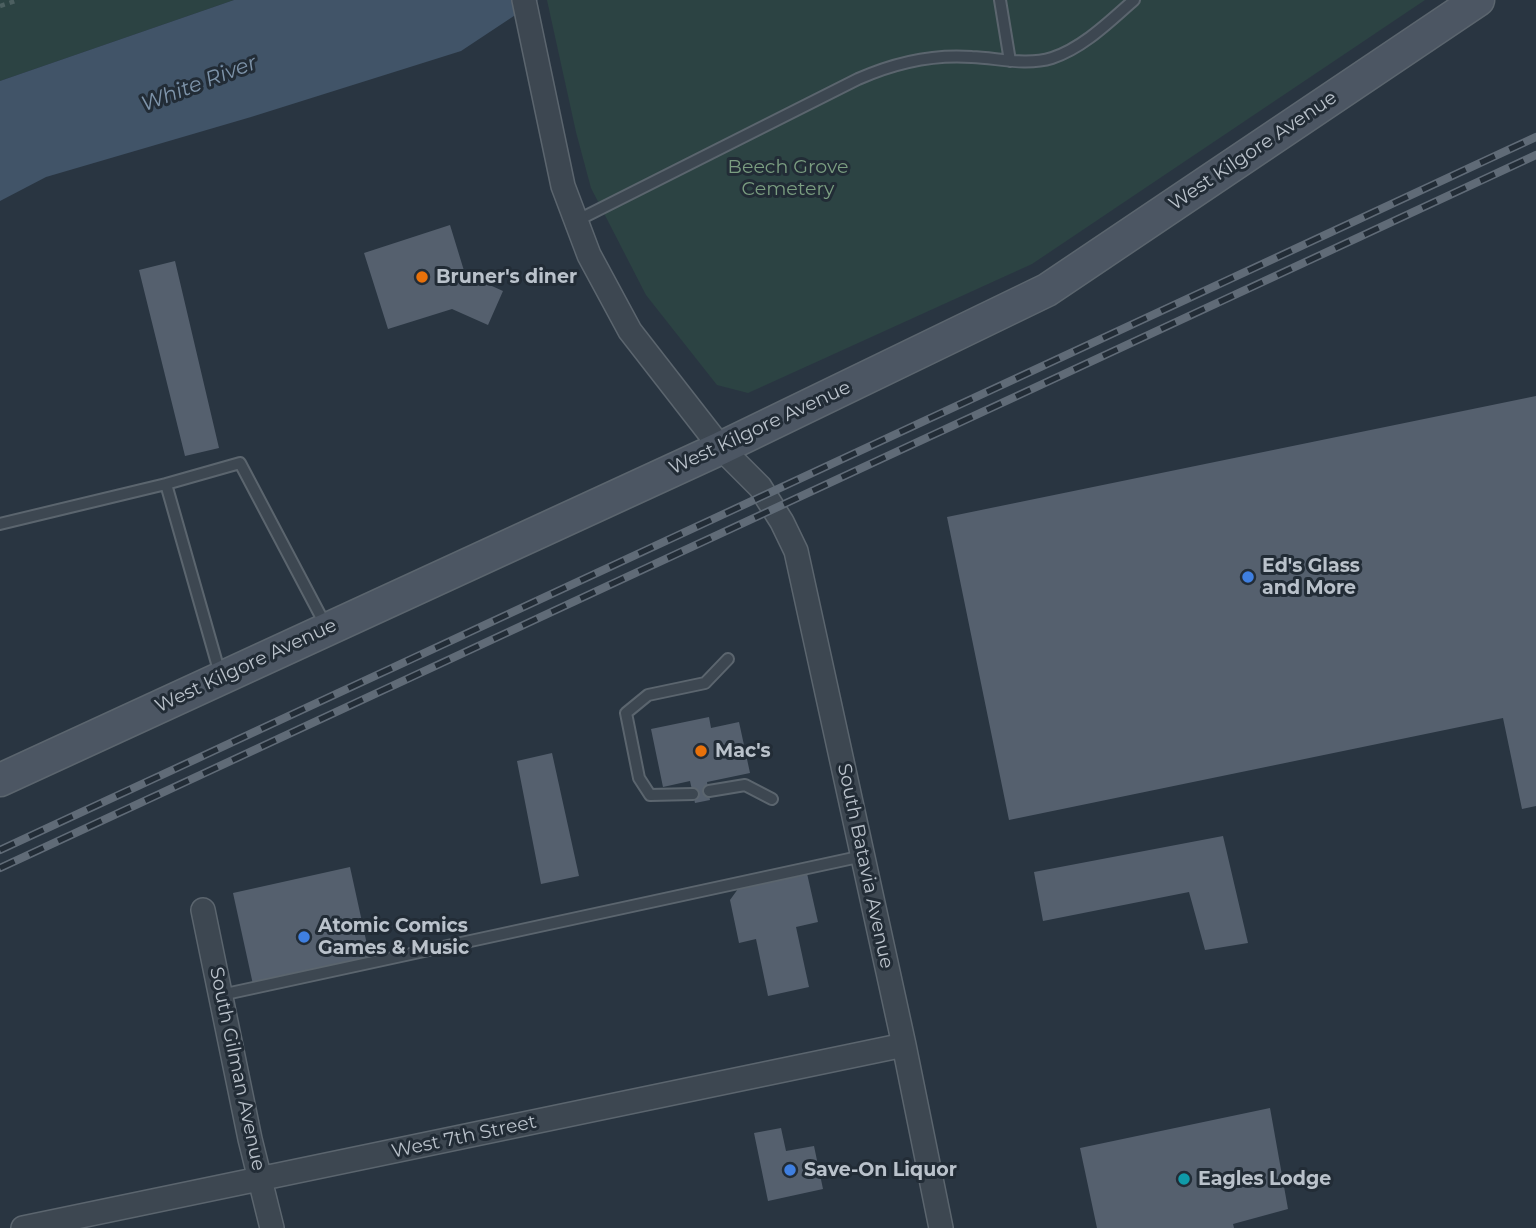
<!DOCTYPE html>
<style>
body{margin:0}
canvas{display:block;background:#293541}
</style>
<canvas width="1536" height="1228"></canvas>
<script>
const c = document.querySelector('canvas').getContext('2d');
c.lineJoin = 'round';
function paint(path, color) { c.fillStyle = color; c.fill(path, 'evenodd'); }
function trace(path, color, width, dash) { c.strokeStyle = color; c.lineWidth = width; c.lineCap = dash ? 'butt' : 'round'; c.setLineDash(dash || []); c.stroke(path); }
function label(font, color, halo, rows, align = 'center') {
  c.font = font + ' Montserrat,sans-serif'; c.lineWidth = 6; c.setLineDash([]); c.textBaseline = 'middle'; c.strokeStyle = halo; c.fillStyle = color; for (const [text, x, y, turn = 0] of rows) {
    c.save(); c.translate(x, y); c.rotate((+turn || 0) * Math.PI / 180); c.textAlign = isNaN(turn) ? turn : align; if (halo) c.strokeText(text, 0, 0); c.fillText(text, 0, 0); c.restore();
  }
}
paint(new Path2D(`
 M 0,0 L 234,0 L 0,81 Z
 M 547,0 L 1425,0 L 1032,264 L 748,393 L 717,385 L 646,295 L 591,188 L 576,132 Z`), '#2c4343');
paint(new Path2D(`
 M 234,0 L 538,0 L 461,51 L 251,117 L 46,177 L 0,201 L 0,81 Z`), '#415468');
paint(new Path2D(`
 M 450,225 L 465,274 L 503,291 L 488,325 L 452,309 L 388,329 L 364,253 Z
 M 175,261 L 219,448 L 185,456 L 139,270 Z
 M 1536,396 L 1536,806 L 1522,809 L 1503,718 L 1009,820 L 947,517 Z
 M 709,717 L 711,728 L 739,722 L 750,773 L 707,782 L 710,800 L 695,803 L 690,781 L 663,787 L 651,729 Z
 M 552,753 L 579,876 L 541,884 L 517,761 Z
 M 1223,836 L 1248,943 L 1205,950 L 1189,892 L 1043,921 L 1034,872 Z
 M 350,867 L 371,963 L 254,989 L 233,893 Z
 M 806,869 L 818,922 L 796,927 L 809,987 L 768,996 L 756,939 L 739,943 L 730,900 L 743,882 Z
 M 1270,1108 L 1288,1209 L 1233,1224 L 1234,1228 L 1097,1228 L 1080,1148 Z
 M 781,1128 L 786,1151 L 814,1146 L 823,1189 L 768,1201 L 754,1133 Z`), '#55606e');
const lane = new Path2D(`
 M 1000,0 L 1010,61
 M 576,221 L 858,79 C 894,63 932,54 972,57 C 998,58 1026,66 1052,58 C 1083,48 1110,21 1134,0
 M 166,484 L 240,463 L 327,628
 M 0,524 L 166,484 L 220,674
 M 709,791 L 745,785 L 772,799
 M 693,794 L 650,795 L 639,778 L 626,713 L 648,695 L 705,683 L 728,659
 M 221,995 L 863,856`);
const street = new Path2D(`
 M 524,0 L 563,186 L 589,255 L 630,331 L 721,448 L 760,487 L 782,522 L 796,551 L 904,1045 L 941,1228
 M 203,910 L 250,1139 L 272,1228
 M 23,1228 L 904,1045`);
const secondary = new Path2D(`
 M 0,780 L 721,448 L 1047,290 L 1478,0`);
trace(lane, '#5b656e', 14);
trace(street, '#5b656e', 26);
trace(secondary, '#5b656e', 35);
trace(new Path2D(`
 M 0,6 L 18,0`), '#4c5f60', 4.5, [5, 5]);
trace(lane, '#3d4751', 10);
trace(street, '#3d4751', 23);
trace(secondary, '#4c5663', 32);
const rail = new Path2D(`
 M 0,850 L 1536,137
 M 0,868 L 1536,155`);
trace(rail, '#606b77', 8);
trace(rail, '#222c36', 5, [16]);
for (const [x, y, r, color] of [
 [422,277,7,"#e8710a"],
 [1248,577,7,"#3f7fe0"],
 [701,751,7,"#e8710a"],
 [304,937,7,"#3f7fe0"],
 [790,1170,7,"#3f7fe0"],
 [1184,1179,7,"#0f9aa8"]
]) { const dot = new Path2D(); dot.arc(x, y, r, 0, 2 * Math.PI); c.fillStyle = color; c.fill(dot); trace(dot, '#222c36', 2.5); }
label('19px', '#bac2cb', '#222c36', [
 ["West Kilgore Avenue",1253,151,-34],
 ["West Kilgore Avenue",760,428,-25],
 ["West Kilgore Avenue",246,666,-25],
 ["South Batavia Avenue",865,866,78],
 ["South Gilman Avenue",237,1069,78],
 ["West 7th Street",464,1137,-12]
]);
label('19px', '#7b9e81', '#222c36', [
 ["Beech Grove",788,167],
 ["Cemetery",788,189]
]);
label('bold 19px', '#bac2cb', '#222c36', [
 ["Bruner's diner",436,277],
 ["Ed's Glass",1262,566],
 ["and More",1262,588],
 ["Mac's",715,751],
 ["Atomic Comics",318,926],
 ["Games & Music",318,948],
 ["Save-On Liquor",804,1170],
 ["Eagles Lodge",1198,1179]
], 'left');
label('italic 21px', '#7e94aa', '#222c36', [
 ["White River",199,84,-21]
]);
</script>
